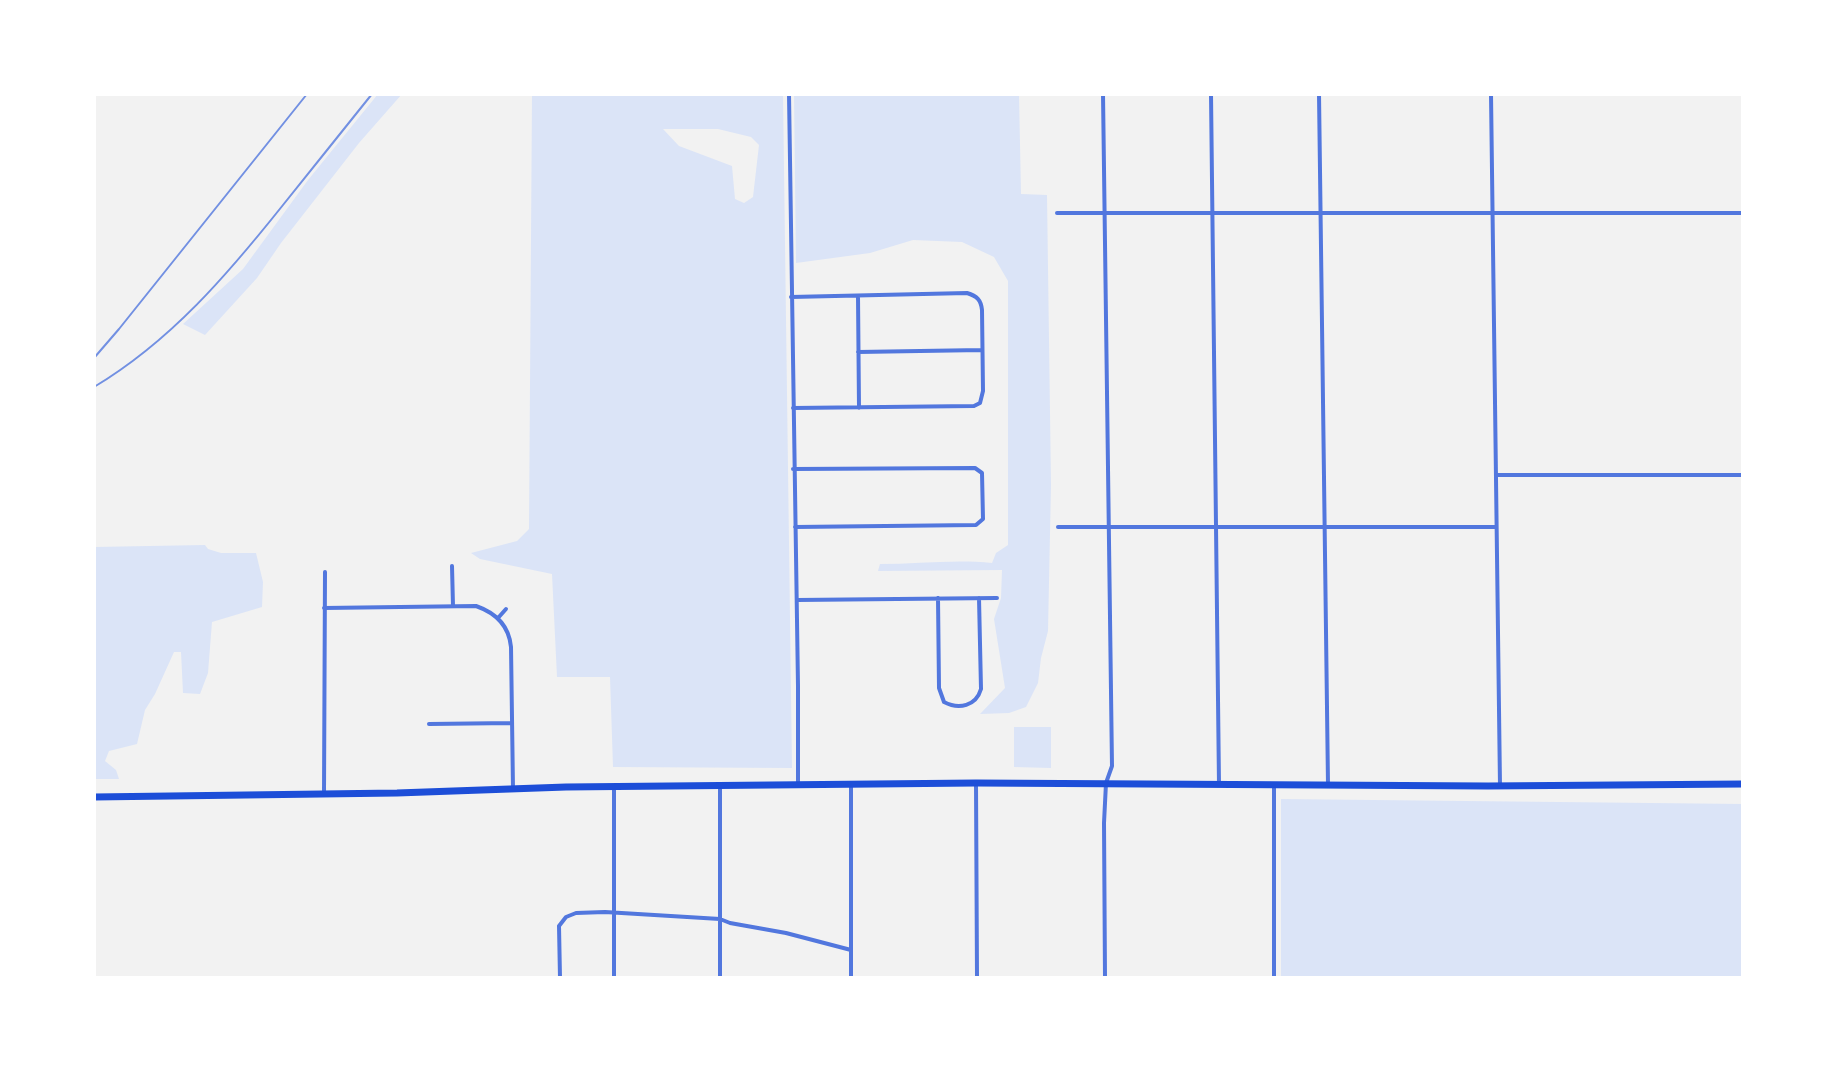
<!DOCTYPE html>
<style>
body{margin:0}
#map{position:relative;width:1837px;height:1072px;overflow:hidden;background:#f2f2f2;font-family:Raleway,sans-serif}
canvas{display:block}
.frame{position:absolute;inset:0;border:96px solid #fff;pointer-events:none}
</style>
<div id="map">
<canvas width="1837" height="1072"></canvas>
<div class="frame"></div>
</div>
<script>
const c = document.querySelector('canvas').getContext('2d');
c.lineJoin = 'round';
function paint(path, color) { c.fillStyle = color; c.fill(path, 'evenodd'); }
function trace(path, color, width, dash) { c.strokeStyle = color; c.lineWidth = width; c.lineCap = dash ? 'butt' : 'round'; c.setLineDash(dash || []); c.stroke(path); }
paint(new Path2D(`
 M 378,94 L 402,94 L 359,143 L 281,243 L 257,278 L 205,335 L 183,324 L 243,269 L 308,180 Z
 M 532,94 L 783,94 L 792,768 L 613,767 L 610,677 L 557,677 L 552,574 L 480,559 L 471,553 L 517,541 L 529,529 ZM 663,129 L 718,129 L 751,137 L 759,145 L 753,197 L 744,203 L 735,199 L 732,166 L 679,146 Z
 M 794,94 L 1019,94 L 1021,194 L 1047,195 L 1051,485 L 1048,631 L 1041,658 L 1038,683 L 1026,707 L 1009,713 L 980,714 L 1005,688 L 994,619 L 1001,598 L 1002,570 L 878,571 L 880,564 C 917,564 955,559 992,563 L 996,553 L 1008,545 L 1008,281 L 994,257 L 962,242 L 913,240 L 870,253 L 796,263 Z
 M 205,545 L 208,549 L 221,553 L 256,553 L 263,582 L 262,607 L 212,622 L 208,673 L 200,694 L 183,693 L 181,652 L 174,652 L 155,694 L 145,710 L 137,744 L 109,751 L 105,761 L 116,770 L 119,779 L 94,779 L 94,547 Z
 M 1014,727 L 1051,727 L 1051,768 L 1014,767 Z
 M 1281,799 L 1743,804 L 1743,978 L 1281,978 Z`), '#dbe4f7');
trace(new Path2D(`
 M 789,94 L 798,686 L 798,785
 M 1103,94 L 1112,766 L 1106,783 L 1104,823 L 1105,978
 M 1211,94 L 1219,784
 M 1319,94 L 1328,784
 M 1491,94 L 1500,786
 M 1057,213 L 1743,213
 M 858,296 L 859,408
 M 791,297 L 967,293 C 977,296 981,300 982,310 L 983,391 L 980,403 L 974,406 L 793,408
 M 858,352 L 982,350
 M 793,469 L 975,468 L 982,473 L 983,519 L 976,525 L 795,527
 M 1496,475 L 1743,475
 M 1058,527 L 1496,527
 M 452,566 L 453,606
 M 938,598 L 939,688 L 944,702 C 959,710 976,706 981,689 L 979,598
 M 797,600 L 997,598
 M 324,608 L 476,606 C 496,613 509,625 511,647 L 513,789
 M 498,618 L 506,609
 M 429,724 L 512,723
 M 976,783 L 977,978
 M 851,784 L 851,978
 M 1274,785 L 1274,978
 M 614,787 L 614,978
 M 324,793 L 325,572
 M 560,978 L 559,926 L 566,917 L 576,913 L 605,912 L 720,919 L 730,923 L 786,933 L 851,950
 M 720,978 L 720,786`), '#5277de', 4);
trace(new Path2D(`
 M 94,797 L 397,793 L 566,787 L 976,783 L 1488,786 L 1743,784`), '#1d4ed8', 7);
trace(new Path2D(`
 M 94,358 L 119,329 L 307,94
 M 94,387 C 171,341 228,274 283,205 C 313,168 342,131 372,94`), '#7290e2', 2);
</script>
